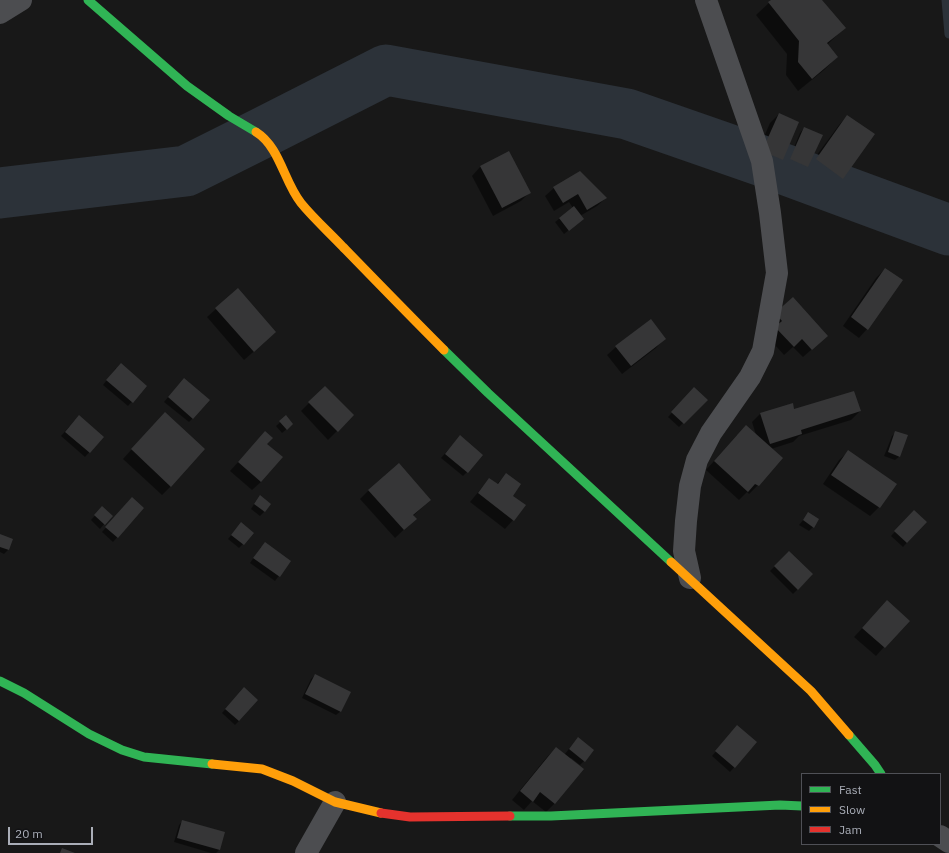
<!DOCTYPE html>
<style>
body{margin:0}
#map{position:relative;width:949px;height:853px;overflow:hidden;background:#181818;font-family:"IBM Plex Sans",sans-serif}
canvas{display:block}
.legend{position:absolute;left:801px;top:773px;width:140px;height:72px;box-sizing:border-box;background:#121214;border:1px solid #4f5056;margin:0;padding:5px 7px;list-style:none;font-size:12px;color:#aaaeb8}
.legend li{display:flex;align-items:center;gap:8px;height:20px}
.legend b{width:20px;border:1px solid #4f5056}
.scale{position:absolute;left:8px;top:827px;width:85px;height:18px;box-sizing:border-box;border:2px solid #aaaeb8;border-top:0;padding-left:5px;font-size:12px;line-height:14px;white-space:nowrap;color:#aaaeb8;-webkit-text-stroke:3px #121214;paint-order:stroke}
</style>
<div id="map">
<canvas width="949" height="853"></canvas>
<ul class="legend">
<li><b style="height:5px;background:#30b455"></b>Fast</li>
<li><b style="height:5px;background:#ff9f0a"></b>Slow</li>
<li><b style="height:5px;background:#e5322d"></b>Jam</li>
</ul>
<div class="scale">20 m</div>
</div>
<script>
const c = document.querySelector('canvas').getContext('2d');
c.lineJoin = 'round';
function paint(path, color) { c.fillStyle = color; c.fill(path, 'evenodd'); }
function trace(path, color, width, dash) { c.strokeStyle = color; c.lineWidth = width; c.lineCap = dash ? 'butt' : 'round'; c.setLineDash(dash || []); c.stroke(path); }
paint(new Path2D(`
 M 772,0 L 821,0 L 844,28 L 827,45 L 837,57 L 824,70 L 798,91 L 786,75 L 787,54 L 756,15 Z
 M 779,114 L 798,122 L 782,160 L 773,168 L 754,160 L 770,123 Z
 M 847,116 L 842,178 L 834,187 L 807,167 L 803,171 L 787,164 L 800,133 L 804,128 L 808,167 L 839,125 Z
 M 508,152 L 529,193 L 521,201 L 493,216 L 472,176 L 480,167 Z
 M 554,188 L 606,198 L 597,206 L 580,216 L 583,219 L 564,234 L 555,222 L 573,208 L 569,202 L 554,211 L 545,196 Z
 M 885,269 L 867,329 L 859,338 L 843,326 L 876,278 Z
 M 216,309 L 266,341 L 244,360 L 207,317 Z
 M 775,314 L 818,344 L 803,357 L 793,347 L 784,355 L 767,336 Z
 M 664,339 L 656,348 L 622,374 L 607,355 L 616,347 Z
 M 116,368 L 146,386 L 128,406 L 103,385 Z
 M 180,383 L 193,418 L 189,422 L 164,402 Z
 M 325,387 L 353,415 L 328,440 L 301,411 Z
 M 694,389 L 706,400 L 679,427 L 668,417 Z
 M 794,410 L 860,411 L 851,420 L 799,436 L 793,442 L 771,449 L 758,485 L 749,494 L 747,492 L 739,500 L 706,470 L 737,435 L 756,435 L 752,422 L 760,414 Z
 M 286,417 L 288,428 L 282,433 L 276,426 Z
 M 75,420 L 103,437 L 85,457 L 61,436 Z
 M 156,422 L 171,486 L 162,495 L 123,459 Z
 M 896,432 L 900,456 L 895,460 L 884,456 L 892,436 Z
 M 257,441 L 266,444 L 261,482 L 252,490 L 230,471 Z
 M 456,441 L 467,472 L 463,476 L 441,458 Z
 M 848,452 L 895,484 L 879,507 L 870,516 L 823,484 L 839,460 Z
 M 506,474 L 511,496 L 513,520 L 505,529 L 470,502 L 489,479 L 497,484 Z
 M 369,490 L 430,500 L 413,516 L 415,519 L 395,538 L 360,499 Z
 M 256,501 L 264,512 L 260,516 L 251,509 Z
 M 128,502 L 143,508 L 113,542 L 102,532 Z
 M 914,511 L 926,522 L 903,547 L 891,536 Z
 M 98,512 L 111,516 L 100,529 L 91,520 Z
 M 809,513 L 813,527 L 809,531 L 799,525 Z
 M 237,528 L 243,544 L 239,548 L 228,539 Z
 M 0,535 L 12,540 L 8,550 L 4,554 L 0,552 Z
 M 261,547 L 290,561 L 275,581 L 250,563 Z
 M 789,552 L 812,575 L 793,594 L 770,571 Z
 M 879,610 L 884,647 L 876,656 L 854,637 Z
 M 315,675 L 341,711 L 336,715 L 302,698 L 311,679 Z
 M 240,693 L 239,721 L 235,725 L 222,713 Z
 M 733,731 L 756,742 L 730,772 L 712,756 Z
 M 578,738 L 584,761 L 580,765 L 571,758 L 570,760 L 555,803 L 546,812 L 532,801 L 524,810 L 512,800 L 547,757 L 556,748 L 564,755 Z
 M 183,821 L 224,833 L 219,850 L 216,853 L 211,853 L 174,842 L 179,825 Z`), '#0007');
trace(new Path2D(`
 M 946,0 L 949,34`), '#2c3239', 9);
trace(new Path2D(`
 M 0,193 L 186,171 L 260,134 L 386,70 L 627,114 L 762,161 L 949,230`), '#2c3239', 51);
paint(new Path2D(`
 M 771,0 L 822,0 L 846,28 L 827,43 L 838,57 L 812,79 L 798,62 L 799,41 L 768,2 Z
 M 779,113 L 799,122 L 783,160 L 762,151 Z
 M 847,115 L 875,134 L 843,179 L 816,159 Z
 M 804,127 L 823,135 L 808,167 L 790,159 Z
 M 509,151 L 531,193 L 502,208 L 480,166 Z
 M 580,171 L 607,198 L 587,210 L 578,194 L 563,203 L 553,187 Z
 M 574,206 L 584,219 L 569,231 L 559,218 Z
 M 885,268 L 903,280 L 868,330 L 851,317 Z
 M 238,288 L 276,332 L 254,352 L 215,308 Z
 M 793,297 L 828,336 L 812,350 L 802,339 L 794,347 L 775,327 L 782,321 L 775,313 Z
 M 651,319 L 666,339 L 631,366 L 615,346 Z
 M 121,363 L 147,386 L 133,403 L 106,380 Z
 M 184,378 L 210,400 L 193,419 L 168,397 Z
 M 325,386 L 354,415 L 338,432 L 308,402 Z
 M 694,387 L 708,400 L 684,424 L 671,412 Z
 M 854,391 L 861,411 L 801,430 L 802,434 L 770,444 L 760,413 L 793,403 L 794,409 Z
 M 165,412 L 205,449 L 171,487 L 131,449 Z
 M 79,415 L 104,437 L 90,453 L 65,432 Z
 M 286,415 L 293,424 L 287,430 L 279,421 Z
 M 746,425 L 783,458 L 759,486 L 755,484 L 748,492 L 714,461 Z
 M 265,431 L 273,438 L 267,444 L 283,457 L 261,482 L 238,462 Z
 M 895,431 L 908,435 L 900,457 L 888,452 Z
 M 460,435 L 483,455 L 468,473 L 445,454 Z
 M 848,450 L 897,484 L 880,508 L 831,475 Z
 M 399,463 L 431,500 L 413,515 L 417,519 L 404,530 L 368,490 Z
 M 506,473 L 521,484 L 513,496 L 526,505 L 514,521 L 478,493 L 489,478 L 498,484 Z
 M 260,495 L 271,504 L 265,512 L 254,504 Z
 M 132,497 L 144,508 L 118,538 L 105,527 Z
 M 102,506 L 113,516 L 105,525 L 94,515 Z
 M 914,510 L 927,522 L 907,543 L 894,531 Z
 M 808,512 L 819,519 L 814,528 L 803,520 Z
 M 241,522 L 254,533 L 244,545 L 231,535 Z
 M 0,534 L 13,539 L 9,550 L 0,547 Z
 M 265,542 L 291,561 L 280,577 L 253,558 Z
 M 789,551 L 813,574 L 798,590 L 774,566 Z
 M 887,600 L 910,621 L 885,648 L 862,628 Z
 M 315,674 L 351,692 L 341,712 L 305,694 Z
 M 244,687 L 258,700 L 239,721 L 225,709 Z
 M 737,725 L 757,742 L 735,768 L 715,751 Z
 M 578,737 L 594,750 L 585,762 L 569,749 Z
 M 556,747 L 584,769 L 555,804 L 540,792 L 533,802 L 520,791 Z
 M 182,820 L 225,832 L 220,850 L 177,838 Z
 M 62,848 L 75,853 L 60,853 Z`), '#363637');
trace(new Path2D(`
 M 0,13 L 21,0
 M 690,578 L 684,551 L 686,521 L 690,486 L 697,460 L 711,433 L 750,377 L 763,351 L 777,273 L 770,213 L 762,161 L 706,0
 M 940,836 L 949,842
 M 306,853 L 335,802`), '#4c4d50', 22);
trace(new Path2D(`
 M 88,0 L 187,86 L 229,116 L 256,132
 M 444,350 L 488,393 L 671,562
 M 0,681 L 24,693 L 89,734 L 122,750 L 144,757 L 212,764
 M 849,735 L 875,765 L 881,774
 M 510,816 L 551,816 L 780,805 L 802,806`), '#30b455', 9);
trace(new Path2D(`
 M 256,132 C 280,147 284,182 301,203 C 314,219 330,233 343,247 C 377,282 410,316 444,350
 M 671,562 L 811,691 L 849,735
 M 212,764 L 262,769 L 293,781 L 335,802 L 381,813`), '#ff9f0a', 9);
trace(new Path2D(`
 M 381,813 L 410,817 L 510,816`), '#e5322d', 9);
</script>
